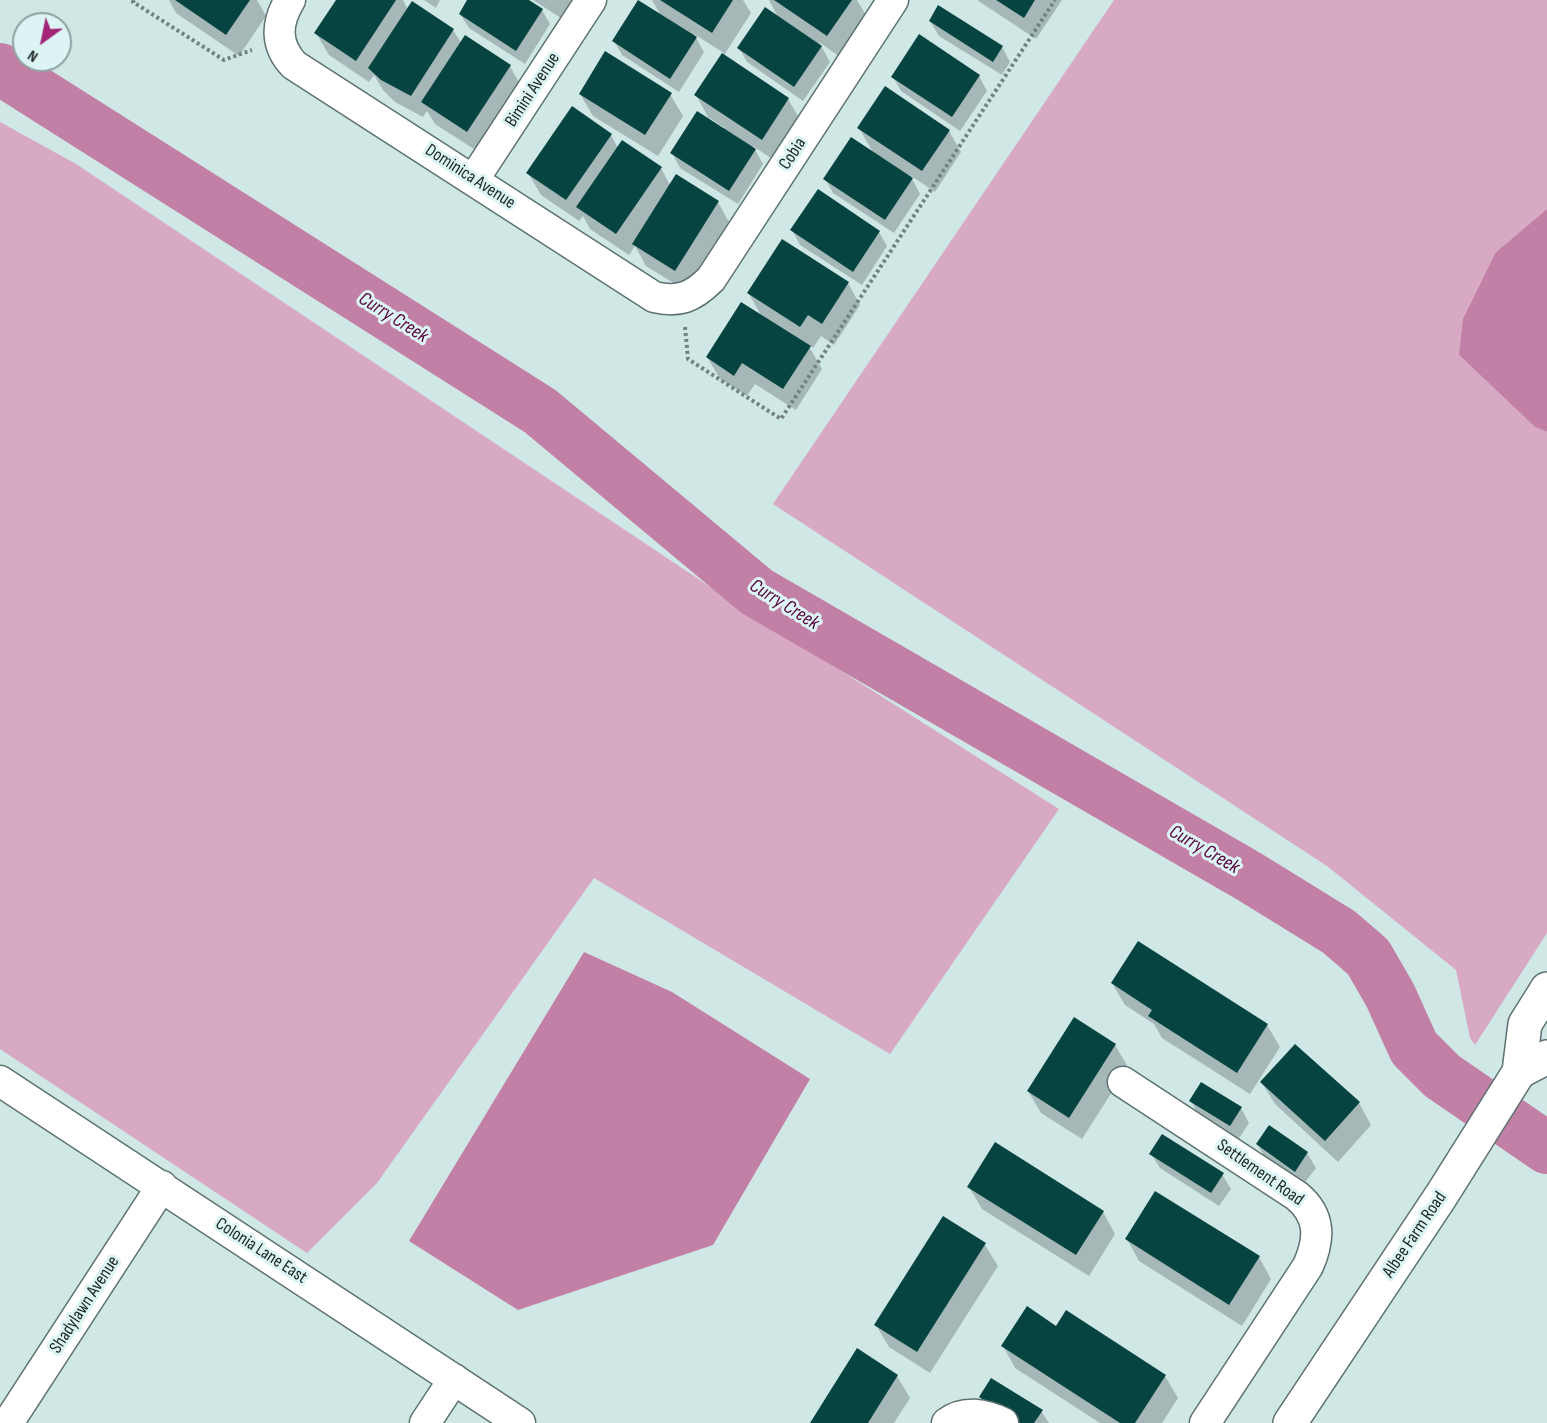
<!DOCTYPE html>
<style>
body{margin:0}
#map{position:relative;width:1547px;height:1423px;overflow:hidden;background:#cfe7e5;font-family:"Sofia Sans Condensed",sans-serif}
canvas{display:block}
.north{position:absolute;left:12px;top:12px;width:60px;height:60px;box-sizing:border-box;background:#dcf4f3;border:2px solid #8fa1a0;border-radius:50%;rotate:213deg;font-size:16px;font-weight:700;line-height:24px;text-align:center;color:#1c2524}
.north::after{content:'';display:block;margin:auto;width:21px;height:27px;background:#a22578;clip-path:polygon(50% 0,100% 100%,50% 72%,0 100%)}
</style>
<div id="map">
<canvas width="1547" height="1423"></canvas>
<div class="north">N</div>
</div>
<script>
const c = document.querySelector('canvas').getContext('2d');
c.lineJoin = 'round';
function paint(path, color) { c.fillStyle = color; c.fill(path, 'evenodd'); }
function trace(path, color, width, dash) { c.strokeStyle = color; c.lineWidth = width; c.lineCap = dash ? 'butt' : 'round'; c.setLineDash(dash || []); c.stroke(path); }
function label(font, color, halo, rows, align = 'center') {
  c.font = font + ' "Sofia Sans Condensed",sans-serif'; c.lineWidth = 6; c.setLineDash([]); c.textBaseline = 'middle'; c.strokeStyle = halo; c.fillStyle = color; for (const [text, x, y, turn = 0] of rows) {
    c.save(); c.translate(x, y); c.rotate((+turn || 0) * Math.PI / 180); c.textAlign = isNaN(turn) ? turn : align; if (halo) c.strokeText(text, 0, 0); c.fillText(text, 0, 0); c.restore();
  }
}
paint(new Path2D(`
 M 1114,0 L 1547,0 L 1547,209 L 1496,252 L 1459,355 L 1535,427 L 1547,432 L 1547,933 L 1475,1045 L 1470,1038 L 1456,970 L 1327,866 L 773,504 Z
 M 0,122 L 76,164 L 742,608 L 1059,809 L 890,1054 L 594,878 L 377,1183 L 307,1253 L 0,1049 Z`), '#d7a9c2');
paint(new Path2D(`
 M 1547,209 L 1547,432 L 1535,427 L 1459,355 L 1463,319 L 1496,252 Z
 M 584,952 L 672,992 L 810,1079 L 713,1245 L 518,1310 L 409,1241 Z`), '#c380a6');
paint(new Path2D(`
 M 169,0 L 257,0 L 266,16 L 239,56 L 176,13 Z
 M 338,0 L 403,0 L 408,10 L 453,30 L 461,43 L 510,66 L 522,88 L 480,153 L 435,124 L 427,111 L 423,117 L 395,102 L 383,90 L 374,75 L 369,82 L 329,55 L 316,33 Z
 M 424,0 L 440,0 L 436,8 Z
 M 469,0 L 526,0 L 542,10 L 550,24 L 525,64 L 469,28 L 460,14 Z
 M 533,0 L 577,0 L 564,20 Z
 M 652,0 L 743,0 L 751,13 L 724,55 L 788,99 L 801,121 L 775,161 L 753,146 L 763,164 L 738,204 L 680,168 L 672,153 L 725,128 L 708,117 L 696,95 L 724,53 L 694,34 L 704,52 L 679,92 L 622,55 L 614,41 L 661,16 Z
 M 769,0 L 857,0 L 867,17 L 840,57 L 819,42 L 830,62 L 803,101 L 747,62 L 739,48 L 779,19 Z
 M 977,0 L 1062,0 L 1036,39 Z
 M 930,21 L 1002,47 L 1010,62 L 1002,75 L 939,36 Z
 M 979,76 L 987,91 L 960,131 L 901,91 L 893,77 Z
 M 580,94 L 670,94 L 683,116 L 658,156 L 593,116 Z
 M 859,128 L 949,131 L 961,152 L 935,192 L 910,175 L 920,194 L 894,233 L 833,193 L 825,179 L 874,154 Z
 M 611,135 L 618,148 L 661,168 L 670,185 L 718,202 L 730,224 L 688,292 L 646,266 L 635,246 L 629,255 L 590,229 L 583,216 L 579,221 L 541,195 L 528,173 Z
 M 792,230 L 879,232 L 887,246 L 862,285 L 800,245 Z
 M 848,283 L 860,305 L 834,345 L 821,336 L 813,348 L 808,345 L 822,369 L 796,410 L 755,384 L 747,396 L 720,379 L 707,357 L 762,317 L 749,294 Z
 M 1112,983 L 1267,1025 L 1280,1047 L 1250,1094 L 1162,1038 L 1154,1024 L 1125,1005 Z
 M 1074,1019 L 1115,1045 L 1128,1067 L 1082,1139 L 1041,1113 L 1028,1091 Z
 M 1262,1083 L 1359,1103 L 1371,1125 L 1338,1162 L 1275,1104 Z
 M 1191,1101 L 1241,1108 L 1249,1123 L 1238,1140 L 1199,1116 Z
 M 1270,1127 L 1307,1153 L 1316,1168 L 1303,1185 L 1266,1159 L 1257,1144 Z
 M 1151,1154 L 1222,1174 L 1231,1189 L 1219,1206 L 1160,1168 Z
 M 969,1187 L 1103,1212 L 1115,1234 L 1089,1276 L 982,1209 Z
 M 944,1218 L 985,1245 L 998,1266 L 930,1373 L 889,1347 L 876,1325 Z
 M 1127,1239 L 1259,1257 L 1271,1279 L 1242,1326 L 1139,1261 Z
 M 1057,1328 L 1165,1376 L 1178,1398 L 1162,1423 L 1100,1423 L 1015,1368 L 1003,1346 Z
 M 897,1376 L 910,1398 L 894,1423 L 812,1423 Z
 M 981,1397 L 1041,1411 L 1049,1423 L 1007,1423 L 989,1412 Z`), '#0003');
trace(new Path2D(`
 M 0,69 L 540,411 L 757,592 L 1250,877 L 1339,932 L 1368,957 L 1390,995 L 1414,1048 L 1442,1076 L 1547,1148`), '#c380a6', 52);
paint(new Path2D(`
 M 175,0 L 250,0 L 226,35 Z
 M 336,0 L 396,0 L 356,61 L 314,33 Z
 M 467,0 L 529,0 L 543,9 L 516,51 L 459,14 Z
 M 638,0 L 697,37 L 670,79 L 612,41 Z
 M 660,0 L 733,0 L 712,33 Z
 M 774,0 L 852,0 L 827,36 Z
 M 996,0 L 1035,0 L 1024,18 Z
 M 412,1 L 454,29 L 411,96 L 381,80 L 368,68 Z
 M 938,5 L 1003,46 L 993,62 L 929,21 Z
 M 765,7 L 822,46 L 794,87 L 737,48 Z
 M 919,34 L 980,75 L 952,117 L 891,77 Z
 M 465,35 L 511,65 L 467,132 L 421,102 Z
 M 605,51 L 672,93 L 645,135 L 579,94 Z
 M 722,53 L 789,98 L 762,140 L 694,95 Z
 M 885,86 L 950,130 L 922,171 L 857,128 Z
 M 572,106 L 612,134 L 566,200 L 526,173 Z
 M 697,111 L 756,149 L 729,191 L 670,153 Z
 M 851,137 L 913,178 L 885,220 L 823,179 Z
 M 622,140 L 662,167 L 616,234 L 576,207 Z
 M 676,174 L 719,201 L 675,271 L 632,244 Z
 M 818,189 L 880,231 L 853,272 L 790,230 Z
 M 782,239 L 849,282 L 822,324 L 808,315 L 800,327 L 747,293 Z
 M 741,302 L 811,346 L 783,389 L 742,363 L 734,376 L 706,357 Z
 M 1138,941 L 1268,1024 L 1237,1073 L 1148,1016 L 1152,1010 L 1111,983 Z
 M 1074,1017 L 1116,1044 L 1069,1118 L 1027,1091 Z
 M 1295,1044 L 1360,1102 L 1325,1141 L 1260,1082 Z
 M 1201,1082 L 1242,1107 L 1230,1126 L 1189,1101 Z
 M 1269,1125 L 1308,1152 L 1295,1172 L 1256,1144 Z
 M 1162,1134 L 1224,1173 L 1211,1193 L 1149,1154 Z
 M 995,1142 L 1104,1211 L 1076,1255 L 967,1187 Z
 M 1155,1191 L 1260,1256 L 1229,1305 L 1125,1239 Z
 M 943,1216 L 986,1243 L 917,1352 L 874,1325 Z
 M 1027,1306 L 1056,1326 L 1066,1310 L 1166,1375 L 1135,1423 L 1120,1423 L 1001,1346 Z
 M 857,1348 L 898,1375 L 868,1423 L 810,1423 Z
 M 991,1378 L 1043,1410 L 1034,1423 L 1020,1423 L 979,1397 Z`), '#064442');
const street = new Path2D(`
 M 290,0 C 276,23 275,45 294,65 L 654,297 C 679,303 693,297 711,279 L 893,0
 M 474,179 L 591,0
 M 0,1081 L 520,1423
 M 1123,1082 L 1297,1196 C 1321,1216 1320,1239 1308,1266 L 1205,1423
 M 8,1423 L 162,1186
 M 425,1423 L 454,1379
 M 947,1423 C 964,1410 985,1414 1003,1423`);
const secondary = new Path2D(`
 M 1519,1072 L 1525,1024 L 1547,989
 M 1290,1423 L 1441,1196 L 1519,1072 L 1547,1057`);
trace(street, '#5d7271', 33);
trace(secondary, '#5d7271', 36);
trace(new Path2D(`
 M 134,0 L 133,2 L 224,60 L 252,50
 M 685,327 L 688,359 L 781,419 L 1055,0`), '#718280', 4, [3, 3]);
trace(street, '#fff', 30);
trace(secondary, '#fff', 33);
label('18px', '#1c2524', '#dcf4f3', [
 ["Bimini Avenue",533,90,-57],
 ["Cobia",793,154,-57],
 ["Dominica Avenue",470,177,33],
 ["Settlement Road",1260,1173,35],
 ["Albee Farm Road",1415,1235,-56],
 ["Colonia Lane East",261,1251,33],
 ["Shadylawn Avenue",85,1305,-57]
]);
label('italic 20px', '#57043d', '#dcf4f3', [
 ["Curry Creek",393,318,32],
 ["Curry Creek",784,605,32],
 ["Curry Creek",1204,850,30]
]);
</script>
